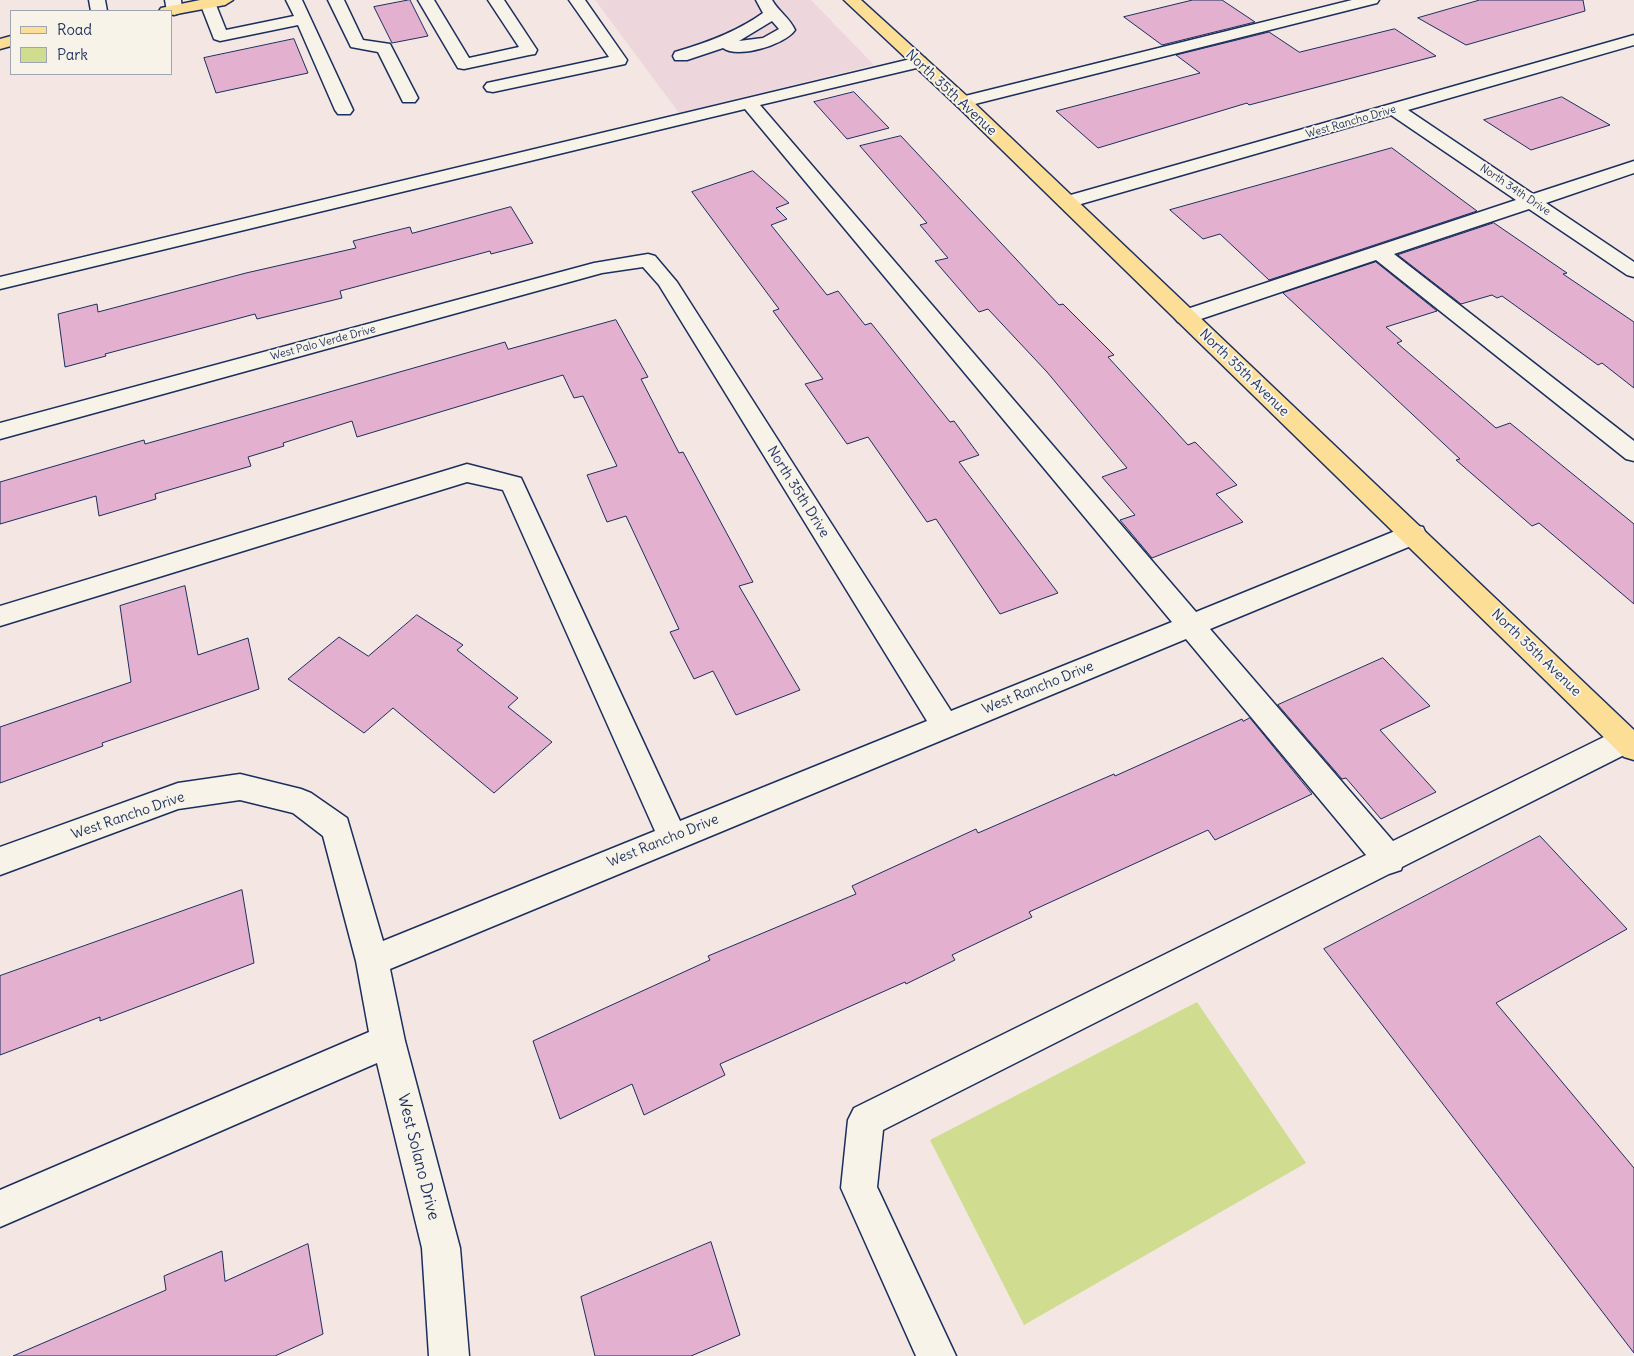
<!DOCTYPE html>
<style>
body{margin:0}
#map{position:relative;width:1634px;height:1356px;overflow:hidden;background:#f3e6e3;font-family:Delius,sans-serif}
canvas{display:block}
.legend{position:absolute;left:10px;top:10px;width:162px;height:65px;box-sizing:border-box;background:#f7f3e8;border:1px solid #9fa5b1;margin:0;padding:6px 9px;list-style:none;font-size:15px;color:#1b2f5e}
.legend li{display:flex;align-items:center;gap:10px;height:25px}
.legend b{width:25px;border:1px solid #9fa5b1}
</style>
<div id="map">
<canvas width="1634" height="1356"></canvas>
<ul class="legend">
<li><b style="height:6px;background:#fdde96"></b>Road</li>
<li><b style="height:14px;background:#d0dd90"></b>Park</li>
</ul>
</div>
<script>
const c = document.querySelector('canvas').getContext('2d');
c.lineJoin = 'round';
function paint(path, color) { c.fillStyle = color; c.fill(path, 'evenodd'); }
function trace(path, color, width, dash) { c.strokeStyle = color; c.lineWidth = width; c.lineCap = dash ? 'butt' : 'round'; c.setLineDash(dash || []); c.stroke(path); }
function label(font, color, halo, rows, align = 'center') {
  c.font = font + ' Delius,sans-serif'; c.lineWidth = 4; c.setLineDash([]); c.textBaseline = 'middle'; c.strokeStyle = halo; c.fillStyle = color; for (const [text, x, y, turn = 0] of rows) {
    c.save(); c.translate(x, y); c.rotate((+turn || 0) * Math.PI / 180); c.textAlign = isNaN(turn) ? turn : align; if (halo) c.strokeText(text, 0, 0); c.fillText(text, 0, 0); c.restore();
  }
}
paint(new Path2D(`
 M 595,0 L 811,0 L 874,65 L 679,113 Z`), '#eed6dd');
paint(new Path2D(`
 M 1197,1002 L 1306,1163 L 1024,1325 L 930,1140 Z`), '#d0dd90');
const building = new Path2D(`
 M 410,0 L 428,36 L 392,43 L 374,7 Z
 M 1193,0 L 1222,0 L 1255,22 L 1162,45 L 1124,17 Z
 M 1480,0 L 1583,0 L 1585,11 L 1466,45 L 1418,18 Z
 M 1395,29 L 1436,56 L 1249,105 L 1247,103 L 1098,148 L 1056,111 L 1200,73 L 1176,55 L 1269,32 L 1299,52 Z
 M 294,39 L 308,73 L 216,93 L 204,58 Z
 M 854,92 L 889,128 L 847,139 L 814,102 Z
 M 1562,97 L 1610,125 L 1531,150 L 1484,120 Z
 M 901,136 L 1059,305 L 1063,304 L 1114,355 L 1108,357 L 1188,445 L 1195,442 L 1237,485 L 1216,494 L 1243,522 L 1152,558 L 1120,520 L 1135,515 L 1102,477 L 1127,468 L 1047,372 L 988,309 L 979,312 L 935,261 L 948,258 L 920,225 L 927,223 L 860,146 Z
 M 1392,148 L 1477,211 L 1269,280 L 1220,234 L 1203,239 L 1170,210 Z
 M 753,171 L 789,203 L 776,208 L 787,219 L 771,225 L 827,295 L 838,291 L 865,325 L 871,323 L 950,422 L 954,421 L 979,455 L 959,462 L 1058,593 L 1000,614 L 936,519 L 927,522 L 868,437 L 847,444 L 805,384 L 823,379 L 773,311 L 779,309 L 692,192 Z
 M 511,207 L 533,243 L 491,254 L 490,251 L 340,291 L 342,298 L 257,319 L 255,314 L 105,354 L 106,356 L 65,367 L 58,314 L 97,304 L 98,312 L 246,273 L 356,248 L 353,241 L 410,227 L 412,233 Z
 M 1494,223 L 1567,273 L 1563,274 L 1634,322 L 1634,388 L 1602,363 L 1598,365 L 1502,296 L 1497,298 L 1492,295 L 1461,304 L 1398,255 Z
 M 1376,262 L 1437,311 L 1386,327 L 1402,341 L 1397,343 L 1496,428 L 1510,423 L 1634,524 L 1634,604 L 1539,523 L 1532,526 L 1456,460 L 1460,459 L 1283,293 Z
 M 616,320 L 648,377 L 641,379 L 679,453 L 683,452 L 753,582 L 739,586 L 800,690 L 736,715 L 713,671 L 694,679 L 670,632 L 679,629 L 626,516 L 607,522 L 587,475 L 617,466 L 583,396 L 574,398 L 563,375 L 357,437 L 352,421 L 283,443 L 284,446 L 248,457 L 251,466 L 155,494 L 156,499 L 99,516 L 96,496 L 0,524 L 0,482 L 144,440 L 145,444 L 273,408 L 505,342 L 508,349 Z
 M 185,586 L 198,655 L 248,638 L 259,689 L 102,743 L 103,746 L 0,783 L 0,727 L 131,682 L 120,606 Z
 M 417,615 L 463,645 L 457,650 L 518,698 L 508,707 L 552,742 L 494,793 L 393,708 L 364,733 L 288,679 L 339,637 L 368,656 Z
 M 1383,658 L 1430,706 L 1380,730 L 1436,792 L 1381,819 L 1346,778 L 1342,779 L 1278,705 Z
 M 1250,718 L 1312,794 L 1215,840 L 1208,830 L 1029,912 L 1032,917 L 952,955 L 955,960 L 906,984 L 905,982 L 720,1064 L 725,1075 L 644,1115 L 632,1084 L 560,1119 L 533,1041 L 710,960 L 708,956 L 856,894 L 852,886 L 976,829 L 978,833 L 1114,774 L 1115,776 L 1242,719 L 1243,721 Z
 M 1540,836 L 1627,929 L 1496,1003 L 1634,1168 L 1634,1353 L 1324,949 Z
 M 242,890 L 254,963 L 100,1021 L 100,1017 L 0,1055 L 0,976 Z
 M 711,1242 L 740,1335 L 691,1356 L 595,1356 L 581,1297 Z
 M 308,1244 L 323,1334 L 275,1356 L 13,1356 L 166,1290 L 164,1276 L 222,1251 L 225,1281 Z`);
paint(building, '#e3b1cf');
trace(building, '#1b2f5e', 1);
const minor = new Path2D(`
 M 89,0 L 105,0 L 107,11 L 91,11 Z
 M 165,0 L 181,0 L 182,10 L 180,13 L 174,15 L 171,11 L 167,11 Z
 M 202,0 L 214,0 L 226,30 L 294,16 L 286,0 L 302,0 L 353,110 L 350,114 L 338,114 L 335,110 L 298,25 L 220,41 L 214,39 L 200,3 Z
 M 328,0 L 344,0 L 363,40 L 390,44 L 418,98 L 415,102 L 403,102 L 378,52 L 351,47 Z
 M 418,0 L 434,0 L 469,58 L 519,47 L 488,0 L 504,0 L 537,50 L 535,54 L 529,55 L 464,69 L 458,68 Z
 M 569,0 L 585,0 L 627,60 L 625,64 L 493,92 L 487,91 L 484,87 L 487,83 L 609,57 Z
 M 756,0 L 772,0 C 779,12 789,17 795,30 C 785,45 737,59 723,48 L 687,60 L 675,60 L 673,56 L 675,52 C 706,43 737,32 763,13 ZM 772,21 L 779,29 L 763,38 L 739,41 Z
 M 1352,0 L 1379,0 L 1377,3 L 963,107 L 957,106 L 954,102 L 957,98 Z
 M 1634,35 L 1634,45 L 1408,110 L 1533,194 L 1634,161 L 1634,173 L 1546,203 L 1634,262 L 1634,277 L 1627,275 L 1529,209 L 1394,254 L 1634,441 L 1634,461 L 1626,459 L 1376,260 L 1192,322 L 1185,324 L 1178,322 L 1174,317 L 1178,312 L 1516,200 L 1391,115 L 1074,206 L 1060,206 L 1057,202 L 1060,198 Z
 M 919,57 L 925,58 L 927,62 L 925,66 L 760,105 L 1196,612 L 1405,527 L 1414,525 L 1423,527 L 1426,534 L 1423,541 L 1210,629 L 1393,841 L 1616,731 L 1626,728 L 1634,731 L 1634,750 L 1402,867 L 1401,870 L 1389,874 L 883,1130 L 877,1187 L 956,1356 L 916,1356 L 841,1188 L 848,1120 L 854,1108 L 1366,855 L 1186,639 L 390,969 L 405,1041 L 460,1248 L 469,1356 L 429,1356 L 422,1248 L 377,1063 L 0,1227 L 0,1190 L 369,1032 L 356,961 L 323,836 L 293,813 L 240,800 L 178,809 L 0,875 L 0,847 L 178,783 L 240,774 L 301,789 L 311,793 L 347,818 L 383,941 L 655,831 L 503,490 L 467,482 L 0,626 L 0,606 L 467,464 L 521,478 L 680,821 L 927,721 L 659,285 L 643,267 L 602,273 L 0,439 L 0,423 L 594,263 L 648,254 L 655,256 L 677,282 L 951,711 L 1172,622 L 745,109 L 0,289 L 0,277 Z`);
const major = new Path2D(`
 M 200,0 L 233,0 L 225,5 L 171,15 L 171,11 L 159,11 L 161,8 Z
 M 844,0 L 861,0 L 969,98 L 1634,730 L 1634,760 L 1624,757 L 957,106 Z
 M 11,36 L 11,46 L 0,49 L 0,39 Z`);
trace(minor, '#1b2f5e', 3);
trace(major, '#1b2f5e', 3);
paint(minor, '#f7f3e8');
paint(major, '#fdde96');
label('11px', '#1b2f5e', '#f7f3e8', [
 ["West Rancho Drive",1351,122,-16],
 ["North 34th Drive",1515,190,34],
 ["West Palo Verde Drive",323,343,-15]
]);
label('14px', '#1b2f5e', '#f7f3e8', [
 ["North 35th Avenue",951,93,43],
 ["North 35th Avenue",1244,373,44],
 ["North 35th Drive",798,492,58],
 ["North 35th Avenue",1536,653,44],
 ["West Rancho Drive",1038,688,-22],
 ["West Rancho Drive",128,816,-19],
 ["West Rancho Drive",663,841,-22]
]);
label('16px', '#1b2f5e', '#f7f3e8', [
 ["West Solano Drive",418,1157,76]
]);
</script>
